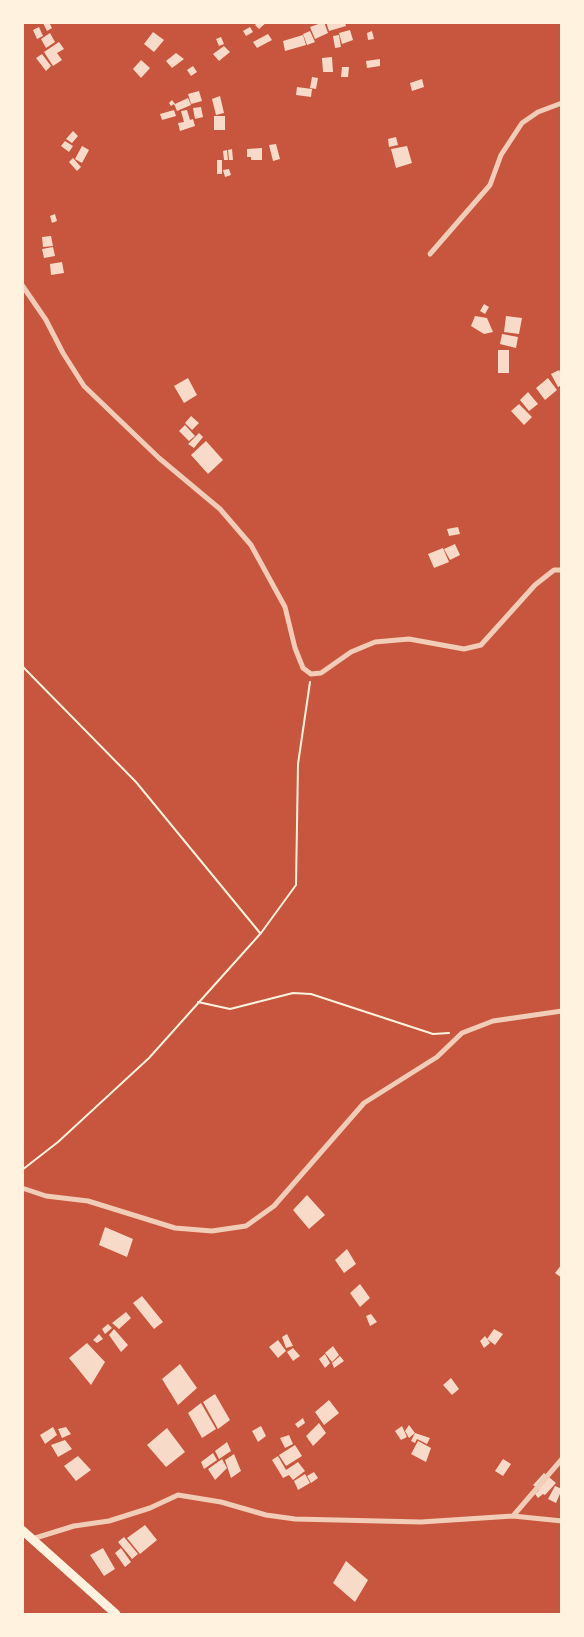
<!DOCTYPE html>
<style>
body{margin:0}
#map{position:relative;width:584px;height:1637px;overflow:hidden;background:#c8553d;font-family:"Source Sans 3",sans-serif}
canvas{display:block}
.frame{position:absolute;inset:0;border:24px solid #fff3e0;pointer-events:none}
</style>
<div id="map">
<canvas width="584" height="1637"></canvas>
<div class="frame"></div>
</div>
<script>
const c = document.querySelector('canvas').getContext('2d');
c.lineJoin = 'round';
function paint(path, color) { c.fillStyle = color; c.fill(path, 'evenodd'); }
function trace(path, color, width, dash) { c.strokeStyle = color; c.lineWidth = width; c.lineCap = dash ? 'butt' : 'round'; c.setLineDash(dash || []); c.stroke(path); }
paint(new Path2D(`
 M 49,22 L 52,28 L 47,31 L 43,23 Z
 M 258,22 L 267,22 L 259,29 L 255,25 Z
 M 324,22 L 328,33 L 315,39 L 310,27 Z
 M 326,22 L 345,22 L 346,26 L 329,31 Z
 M 39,27 L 43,36 L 37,39 L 33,30 Z
 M 250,27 L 253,32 L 246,36 L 243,31 Z
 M 350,30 L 353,40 L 342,44 L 339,33 Z
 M 310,31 L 315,42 L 307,45 L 303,34 Z
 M 372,31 L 374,39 L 368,40 L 367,33 Z
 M 153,32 L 164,40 L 154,52 L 144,44 Z
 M 50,33 L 55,42 L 46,48 L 41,39 Z
 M 268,34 L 272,40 L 257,48 L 253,42 Z
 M 303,35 L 306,45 L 285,51 L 283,41 Z
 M 339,35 L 341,47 L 335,48 L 333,36 Z
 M 221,37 L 224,44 L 219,46 L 216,39 Z
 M 59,42 L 64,49 L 57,53 L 62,60 L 53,66 L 44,52 Z
 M 224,46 L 230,52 L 219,61 L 213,54 Z
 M 176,53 L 184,59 L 172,68 L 166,61 Z
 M 42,54 L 51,66 L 46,71 L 36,58 Z
 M 332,57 L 333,72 L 323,72 L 322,58 Z
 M 380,59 L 380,66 L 367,68 L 366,61 Z
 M 141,60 L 150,68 L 141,78 L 133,69 Z
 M 193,66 L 197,72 L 191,76 L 187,70 Z
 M 342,67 L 349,67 L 348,77 L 341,77 Z
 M 312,77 L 318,78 L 316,89 L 310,88 Z
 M 422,79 L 424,87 L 412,91 L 410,83 Z
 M 297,87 L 312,89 L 311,97 L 296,95 Z
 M 199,91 L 202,101 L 191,104 L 188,94 Z
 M 220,96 L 224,113 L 216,115 L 212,99 Z
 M 188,98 L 191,105 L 177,111 L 174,104 L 171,106 L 169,103 L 172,100 L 175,104 Z
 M 201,107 L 203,117 L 195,119 L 193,108 Z
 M 174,110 L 176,116 L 162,120 L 160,114 Z
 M 187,110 L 190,120 L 193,119 L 195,126 L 180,131 L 178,123 L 184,122 L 181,111 Z
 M 214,116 L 225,116 L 225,130 L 214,130 Z
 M 73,131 L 78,136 L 72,143 L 66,139 Z
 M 396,137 L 398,145 L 389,147 L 388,139 Z
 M 65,141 L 73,146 L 69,152 L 61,146 Z
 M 276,144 L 280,159 L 273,161 L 269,145 Z
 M 82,146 L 89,150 L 82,163 L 75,159 Z
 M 407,146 L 412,163 L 396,168 L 391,149 Z
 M 262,148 L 262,160 L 251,160 L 251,157 L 247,157 L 247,149 Z
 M 232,149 L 233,160 L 229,160 L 228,150 Z
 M 227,150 L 228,160 L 224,160 L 223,151 Z
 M 73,158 L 81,167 L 77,171 L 69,162 Z
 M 217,160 L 222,160 L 222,174 L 217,174 Z
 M 229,169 L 231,175 L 225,177 L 223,170 Z
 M 55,214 L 57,221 L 52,223 L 50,216 Z
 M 51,236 L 53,246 L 43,247 L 42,237 Z
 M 53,247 L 55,256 L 44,258 L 42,249 Z
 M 62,262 L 64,273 L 51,275 L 50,264 Z
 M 484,304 L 489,307 L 485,314 L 480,311 Z
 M 475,316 L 487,318 L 493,332 L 484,334 L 471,326 Z
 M 506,316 L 522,318 L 519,334 L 504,332 Z
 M 502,334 L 518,337 L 516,348 L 500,344 Z
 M 498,350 L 509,350 L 509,373 L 498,373 Z
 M 559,370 L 562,375 L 562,385 L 558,387 L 551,374 Z
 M 188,378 L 197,395 L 184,403 L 174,386 Z
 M 548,378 L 557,390 L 545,400 L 536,388 Z
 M 528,392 L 538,404 L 529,411 L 520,400 Z
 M 519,404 L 532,417 L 524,425 L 511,411 Z
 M 191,416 L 199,423 L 192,430 L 185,423 Z
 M 185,425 L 195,436 L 189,441 L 179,431 Z
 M 199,433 L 203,437 L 194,448 L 188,444 Z
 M 206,441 L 223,460 L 208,474 L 191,455 Z
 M 458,527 L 460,534 L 449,536 L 447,529 Z
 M 455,544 L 460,555 L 450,560 L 444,549 Z
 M 443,548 L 449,562 L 434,568 L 428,554 Z
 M 307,1195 L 325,1215 L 309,1229 L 293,1210 Z
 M 105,1227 L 133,1239 L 127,1257 L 99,1245 Z
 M 347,1249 L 356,1264 L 344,1273 L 335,1260 Z
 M 562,1264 L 562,1278 L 555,1273 Z
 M 360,1284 L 370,1298 L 360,1307 L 350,1293 Z
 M 142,1296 L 163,1322 L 154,1329 L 133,1303 Z
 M 126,1312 L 131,1318 L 119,1329 L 112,1323 Z
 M 371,1314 L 377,1322 L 370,1326 L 366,1316 Z
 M 108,1324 L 112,1328 L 105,1334 L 102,1329 Z
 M 114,1329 L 128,1345 L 121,1352 L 109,1335 Z
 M 494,1329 L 503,1334 L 495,1345 L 487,1339 Z
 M 99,1334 L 103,1339 L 97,1343 L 93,1340 Z
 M 287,1334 L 293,1346 L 286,1348 L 282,1337 Z
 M 485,1336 L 490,1343 L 484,1348 L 480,1341 Z
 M 278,1340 L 286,1351 L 278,1358 L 269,1347 Z
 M 87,1343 L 105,1362 L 91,1385 L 69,1358 Z
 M 333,1346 L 339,1355 L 332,1362 L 325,1353 Z
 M 293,1348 L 300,1356 L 293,1361 L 287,1352 Z
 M 325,1354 L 330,1363 L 325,1368 L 319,1359 Z
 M 340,1356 L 344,1361 L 334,1368 L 332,1363 Z
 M 180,1364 L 197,1388 L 178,1405 L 162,1379 Z
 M 451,1378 L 459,1389 L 452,1395 L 443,1385 Z
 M 215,1394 L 230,1420 L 218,1429 L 203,1402 Z
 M 329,1400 L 339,1413 L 324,1425 L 315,1412 Z
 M 201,1403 L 216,1429 L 202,1438 L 188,1413 Z
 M 303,1418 L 305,1423 L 298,1428 L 295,1424 Z
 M 319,1423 L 326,1433 L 313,1446 L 306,1436 Z
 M 409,1425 L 415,1433 L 409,1438 L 405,1431 Z
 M 261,1426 L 266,1436 L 258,1442 L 252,1431 Z
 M 402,1426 L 407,1437 L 401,1440 L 395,1431 Z
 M 53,1427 L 57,1435 L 45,1444 L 40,1435 Z
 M 66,1427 L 71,1434 L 62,1438 L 58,1429 Z
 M 167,1428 L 185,1452 L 166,1467 L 147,1445 Z
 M 415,1433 L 430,1438 L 427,1444 L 417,1439 L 415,1443 L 411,1441 Z
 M 289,1435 L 293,1444 L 285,1448 L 280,1438 Z
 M 65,1440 L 72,1449 L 58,1457 L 51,1445 Z
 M 418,1441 L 431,1448 L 426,1462 L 411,1454 Z
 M 227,1442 L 231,1451 L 219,1459 L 215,1451 Z
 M 295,1445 L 302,1456 L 286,1466 L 279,1455 Z
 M 213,1453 L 217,1460 L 204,1469 L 201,1462 Z
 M 234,1454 L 241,1471 L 231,1478 L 225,1460 Z
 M 78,1456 L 91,1470 L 76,1481 L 64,1466 Z
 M 278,1456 L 286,1470 L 298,1462 L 305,1471 L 293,1480 L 289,1475 L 283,1478 L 272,1460 Z
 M 222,1459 L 227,1468 L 215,1480 L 208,1469 Z
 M 503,1459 L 511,1464 L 503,1476 L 495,1471 Z
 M 314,1472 L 318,1478 L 311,1483 L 307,1476 Z
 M 544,1473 L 556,1483 L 545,1495 L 543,1494 L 538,1498 L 535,1494 L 539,1490 L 533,1485 Z
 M 305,1474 L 310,1483 L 298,1490 L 294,1481 Z
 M 555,1486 L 562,1489 L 556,1503 L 548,1499 Z
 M 145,1525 L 157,1540 L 140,1554 L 127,1538 Z
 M 124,1537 L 138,1554 L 132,1559 L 118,1542 Z
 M 103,1548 L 115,1569 L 104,1576 L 90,1555 Z
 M 121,1548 L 131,1562 L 125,1567 L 115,1553 Z
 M 346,1561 L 368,1580 L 355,1602 L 333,1583 Z`), '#f7dbc8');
trace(new Path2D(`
 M 22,666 L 136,782 L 260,933
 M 198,1002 L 230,1009 L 293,993 L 311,994 L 433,1034 L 449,1033
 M 22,1170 L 58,1142 L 149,1058 L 261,933 L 296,885 L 298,764 L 310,682`), '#fff3e0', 2);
trace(new Path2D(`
 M 430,254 L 490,185 L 501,155 L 522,123 L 538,112 L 562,103
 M 22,285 L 46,320 L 63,353 L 84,386 L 159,458 L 220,509 L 251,545 L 285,607 L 295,648 L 303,668 L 311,674 L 321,673 L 351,652 L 375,642 L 409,639 L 464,649 L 481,645 L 535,585 L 554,570 L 562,570
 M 22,1188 L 46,1196 L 88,1201 L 175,1228 L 212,1231 L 246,1226 L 274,1206 L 364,1103 L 437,1057 L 462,1033 L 493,1021 L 562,1011
 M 513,1516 L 562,1459
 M 32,1539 L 74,1526 L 109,1521 L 150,1508 L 178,1495 L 221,1502 L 266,1515 L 295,1519 L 421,1522 L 513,1516 L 562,1521`), '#f1ccb7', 5);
trace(new Path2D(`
 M 22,1530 L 116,1614`), '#fff3e0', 9);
</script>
